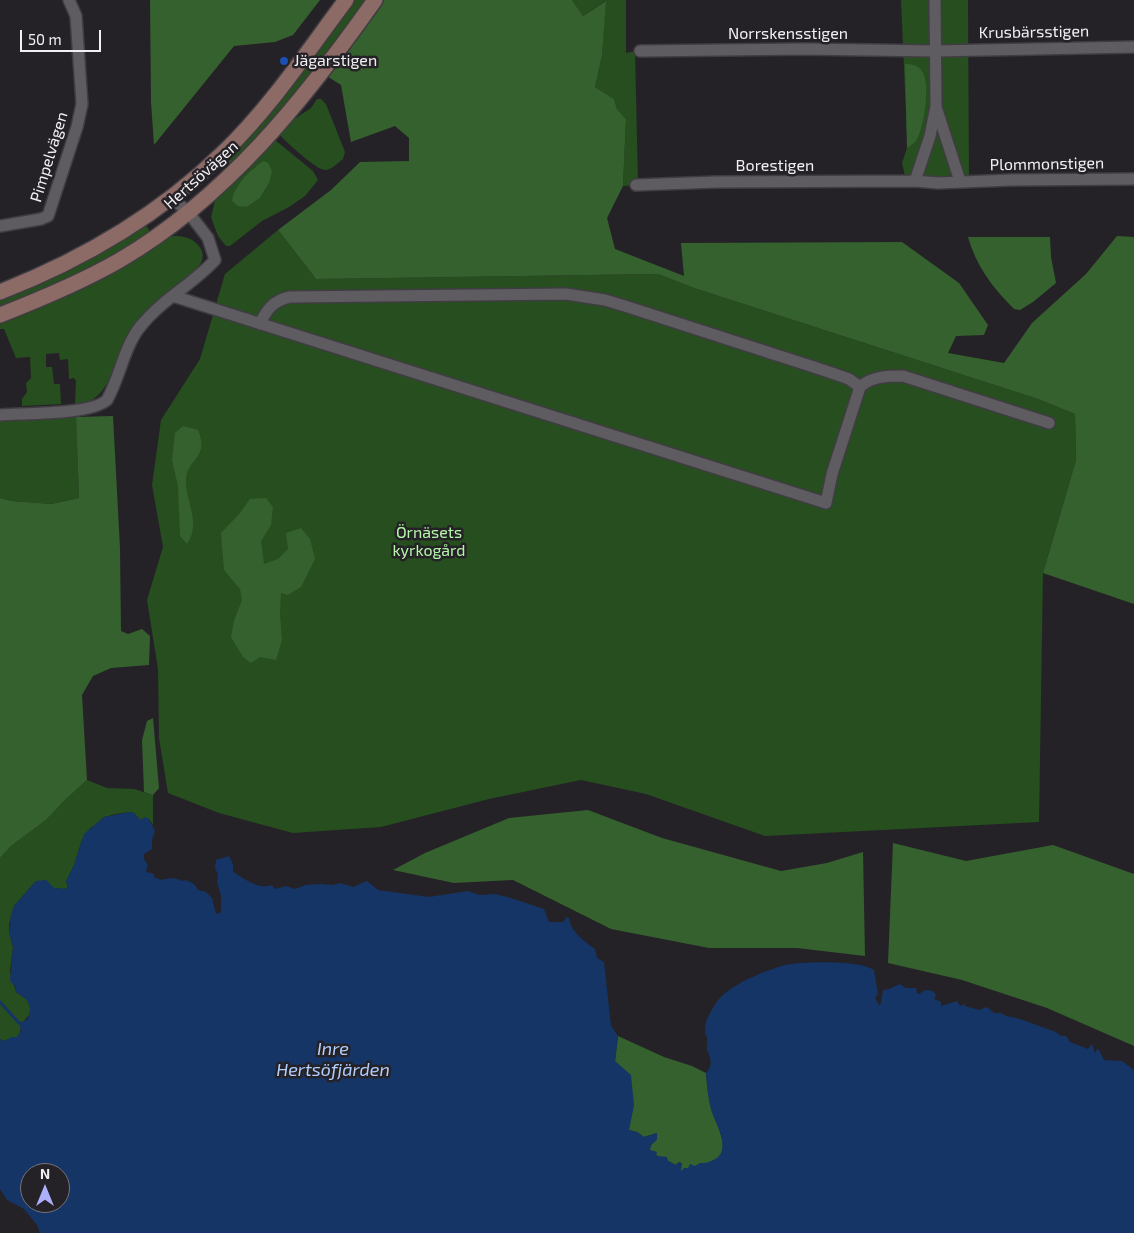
<!DOCTYPE html>
<meta charset="utf-8">
<style>
body{margin:0}
#map{position:relative;width:1134px;height:1233px;overflow:hidden;background:#252227;font-family:"Exo 2",sans-serif}
canvas{display:block}
.north{position:absolute;left:20px;top:1163px;width:50px;height:50px;box-sizing:border-box;background:#252227;border:1px solid #777479;border-radius:50%;rotate:0deg;font-size:14px;font-weight:700;line-height:20px;text-align:center;color:#f2f0f3}
.north::after{content:'';display:block;margin:auto;width:18px;height:22px;background:#adaffb;clip-path:polygon(50% 0,100% 100%,50% 72%,0 100%)}
.scale{position:absolute;left:20px;top:30px;width:81px;height:22px;box-sizing:border-box;border:2px solid #f2f0f3;border-top:0;padding-left:6px;font-size:15px;line-height:18px;white-space:nowrap;color:#f2f0f3;-webkit-text-stroke:4px #252227;paint-order:stroke}
</style>
<div id="map">
<canvas width="1134" height="1233"></canvas>
<div class="north">N</div>
<div class="scale">50 m</div>
</div>
<script>
const c = document.querySelector('canvas').getContext('2d');
c.lineJoin = 'round';
function paint(path, color) { c.fillStyle = color; c.fill(path, 'evenodd'); }
function trace(path, color, width, dash) { c.strokeStyle = color; c.lineWidth = width; c.lineCap = dash ? 'butt' : 'round'; c.setLineDash(dash || []); c.stroke(path); }
function label(font, color, halo, rows, align = 'center') {
  c.font = font + ' "Exo 2",sans-serif'; c.lineWidth = 5; c.setLineDash([]); c.textBaseline = 'middle'; c.strokeStyle = halo; c.fillStyle = color; for (const [text, x, y, turn = 0] of rows) {
    c.save(); c.translate(x, y); c.rotate((+turn || 0) * Math.PI / 180); c.textAlign = isNaN(turn) ? turn : align; if (halo) c.strokeText(text, 0, 0); c.fillText(text, 0, 0); c.restore();
  }
}
paint(new Path2D(`
 M 355,0 L 366,0 L 308,78 L 231,165 L 227,163 L 302,72 Z
 M 572,0 L 626,0 L 626,53 L 635,51 L 638,185 L 623,186 L 626,119 L 617,109 L 614,99 L 595,87 L 602,56 L 605,1 L 583,16 Z
 M 901,0 L 968,0 L 969,181 L 906,181 L 902,163 L 907,148 L 907,137 Z
 M 317,99 L 321,99 L 326,104 L 345,152 L 343,159 C 338,163 332,169 326,170 C 317,171 286,142 280,135 L 293,120 L 311,108 Z
 M 275,140 L 313,171 L 318,180 L 305,196 L 289,207 L 262,221 L 230,246 L 226,246 L 218,236 L 211,217 L 215,201 L 248,170 ZM 255,167 L 269,183 L 260,198 L 247,207 L 233,201 L 237,187 Z
 M 146,225 L 150,232 L 119,253 L 79,274 L 0,308 L 0,299 L 74,268 Z
 M 278,230 L 316,279 L 658,274 L 694,288 L 1038,399 L 1075,414 L 1076,460 L 1043,573 L 1039,822 L 765,836 L 646,794 L 581,780 L 489,799 L 381,827 L 293,833 L 219,813 L 168,793 L 159,738 L 158,669 L 147,600 L 163,547 L 152,485 L 161,420 L 200,359 L 225,274 Z
 M 174,236 C 184,236 192,238 198,245 C 216,265 178,281 168,294 C 157,308 147,323 137,337 C 130,348 121,358 115,369 C 104,388 100,402 75,405 L 76,381 L 74,378 L 69,379 L 68,359 L 60,360 L 59,353 L 46,354 L 46,367 L 52,367 L 54,384 L 60,384 L 61,404 L 22,406 L 22,399 L 27,392 L 26,383 L 31,378 L 30,357 L 16,358 L 4,329 L 0,329 L 0,323 L 39,308 L 90,285 L 143,254 L 167,237 Z
 M 76,411 L 79,498 L 51,504 L 12,501 L 0,498 L 0,415 Z
 M 87,780 L 107,788 L 134,789 L 153,795 L 153,825 L 149,819 L 140,820 L 134,813 L 130,812 L 116,814 L 104,817 L 95,825 L 90,828 L 82,840 L 74,865 L 66,882 L 68,886 L 66,889 L 54,888 L 36,881 L 14,906 L 9,924 L 9,932 L 13,947 L 10,972 L 16,992 L 29,1001 C 34,1018 25,1015 21,1027 C 20,1031 20,1035 16,1038 C 13,1040 7,1040 4,1041 L 0,1039 L 0,858 L 11,846 L 46,820 L 64,801 Z`), '#264e1f');
paint(new Path2D(`
 M 150,0 L 320,0 L 293,35 L 275,42 L 234,46 L 154,145 L 151,102 Z
 M 374,0 L 572,0 L 583,16 L 606,1 L 602,56 L 595,87 L 614,99 L 617,109 L 626,119 L 623,186 L 607,218 L 615,249 L 684,276 L 681,243 L 902,242 L 959,283 L 988,325 L 984,335 L 956,336 L 948,353 L 1004,363 L 1032,323 L 1086,274 L 1117,236 L 1134,237 L 1134,604 L 1043,573 L 1076,460 L 1075,414 L 1038,399 L 694,288 L 658,274 L 316,279 L 278,230 L 331,190 L 360,162 L 409,161 L 409,138 L 395,126 L 351,142 L 341,85 L 322,73 Z
 M 905,64 C 911,64 918,65 922,71 C 931,83 924,129 916,141 C 914,143 910,146 907,148 Z
 M 264,161 L 268,163 L 272,171 L 269,183 L 260,198 L 247,207 L 238,206 L 232,201 C 234,185 251,169 264,161 Z
 M 968,237 L 1050,237 L 1051,257 L 1056,283 L 1033,302 L 1020,310 L 1014,309 C 993,288 976,266 968,237 Z
 M 113,416 L 120,548 L 121,631 L 128,634 L 142,629 L 150,636 L 149,665 L 111,668 L 93,676 L 82,695 L 87,780 L 64,801 L 46,820 L 11,846 L 0,858 L 0,498 L 12,501 L 51,504 L 79,498 L 76,417 Z
 M 183,426 L 198,430 C 210,458 187,459 186,479 C 185,502 202,523 187,544 L 180,536 L 178,486 L 172,460 L 175,433 Z
 M 266,498 L 273,507 L 271,525 L 261,541 L 264,564 L 278,559 L 288,549 L 286,533 L 301,528 L 310,539 L 315,559 L 301,587 L 288,595 L 281,593 L 280,614 L 282,640 L 276,660 L 260,657 L 251,663 L 243,657 L 231,637 L 234,621 L 242,600 L 240,589 L 224,570 L 221,533 L 240,513 L 250,499 Z
 M 153,718 L 159,788 L 153,795 L 144,792 L 142,740 L 147,721 Z
 M 588,810 L 662,838 L 781,871 L 827,863 L 863,852 L 865,956 L 797,948 L 709,948 L 611,929 L 513,880 L 454,883 L 393,870 L 425,853 L 509,818 Z
 M 893,843 L 966,861 L 1053,845 L 1134,874 L 1134,1046 L 1047,1008 L 962,980 L 888,963 Z
 M 618,1036 L 664,1057 L 692,1066 L 706,1073 C 707,1085 708,1097 711,1108 C 714,1121 732,1147 717,1159 C 709,1165 690,1167 680,1172 L 679,1162 L 676,1165 L 656,1155 L 649,1150 L 657,1133 L 644,1137 L 637,1132 L 629,1130 L 629,1123 L 615,1061 Z`), '#35612e');
paint(new Path2D(`
 M 130,812 L 134,813 L 140,820 L 145,817 L 149,819 L 155,831 L 152,840 L 152,849 L 144,854 L 144,859 L 148,865 L 146,870 L 147,872 L 154,874 L 154,877 L 161,880 C 168,878 175,877 182,881 L 186,880 L 194,884 L 198,890 L 206,892 L 212,898 L 216,914 L 221,912 L 221,896 L 217,882 L 218,874 L 215,868 L 216,860 L 229,856 L 233,864 L 233,871 L 235,873 C 246,880 259,890 272,885 L 275,889 L 286,886 L 295,889 L 306,885 L 321,884 L 333,885 L 340,883 L 353,887 L 367,881 L 378,890 L 429,897 L 468,891 L 479,895 L 495,894 L 511,898 L 544,909 L 549,922 L 564,922 L 566,917 L 569,918 C 570,931 585,942 595,949 L 597,958 L 604,962 L 611,1026 L 618,1036 L 615,1061 L 631,1075 L 634,1105 L 629,1130 L 637,1132 L 644,1137 L 657,1133 L 657,1140 L 651,1145 L 650,1150 L 657,1152 L 656,1156 L 667,1157 L 668,1161 L 676,1165 L 679,1162 L 682,1163 L 681,1171 L 684,1168 L 688,1168 L 690,1164 L 695,1166 L 700,1163 C 704,1163 707,1163 711,1161 C 735,1153 715,1124 711,1109 C 708,1098 707,1085 706,1073 C 713,1066 711,1058 707,1050 C 706,1046 708,1042 707,1038 C 707,1034 705,1037 705,1031 C 704,1022 711,1011 716,1003 C 728,985 764,971 785,965 C 802,961 861,960 874,970 L 878,994 L 875,998 L 879,1005 L 881,1003 L 883,990 L 889,989 L 900,984 L 906,988 L 916,988 L 917,993 L 919,994 L 925,990 L 933,991 L 936,995 L 934,999 L 941,1002 L 941,1006 L 957,1001 L 960,1006 L 964,1004 L 965,1006 L 979,1010 L 987,1007 L 994,1013 L 1001,1013 L 1006,1016 L 1020,1019 L 1056,1032 L 1061,1036 L 1066,1036 L 1070,1042 L 1088,1049 L 1092,1044 L 1095,1053 L 1098,1048 L 1104,1060 L 1122,1061 L 1134,1070 L 1134,1233 L 40,1233 L 37,1225 L 24,1209 L 7,1200 L 0,1189 L 0,1039 L 4,1041 L 12,1037 L 17,1037 L 21,1031 L 19,1023 L 28,1019 C 33,1005 28,999 16,992 L 15,986 L 10,981 L 13,947 L 9,932 L 11,915 L 14,906 L 36,881 L 46,880 L 54,888 L 66,889 L 68,886 L 66,881 L 74,865 L 84,834 L 104,817 ZM 30,1173 L 60,1173 L 60,1203 L 30,1203 Z`), '#153566');
trace(new Path2D(`
 M 0,1002 L 19,1023`), '#153566', 3);
const street = new Path2D(`
 M 640,51 L 803,49 L 935,51 L 1134,47
 M 936,107 L 960,181
 M 915,181 L 930,136 L 936,106 L 935,0
 M 636,185 L 716,182 L 915,181 L 938,183 L 1011,180 L 1134,179
 M 0,226 L 41,219 L 48,216 L 77,127 L 82,104 L 76,16 L 69,0
 M 173,296 L 826,503 L 832,474 L 860,387
 M 260,324 C 266,310 274,300 290,297 L 566,294 L 605,300 L 628,307 L 823,370 L 849,379 L 860,387 C 872,376 888,376 903,376 L 1049,423
 M 0,415 C 25,413 90,415 107,400 C 120,377 124,347 140,327 C 161,300 192,285 215,260 L 208,238 L 188,212 L 172,198`);
const secondary = new Path2D(`
 M 0,292 C 82,260 159,215 223,153 C 270,108 307,52 346,0
 M 0,315 C 41,299 82,282 120,260 C 226,198 305,99 375,0`);
trace(street, '#403d42', 14);
trace(secondary, '#403d42', 18);
trace(street, '#5f5c61', 11);
trace(secondary, '#8c6a66', 15);
for (const [x, y, r, color] of [
 [284,61,5,"#1a4fb4"]
]) { const dot = new Path2D(); dot.arc(x, y, r, 0, 2 * Math.PI); c.fillStyle = color; c.fill(dot); trace(dot, '#252227', 2); }
label('16px', '#f2f0f3', '#252227', [
 ["Krusbärsstigen",1034,32,-1],
 ["Norrskensstigen",788,34],
 ["Pimpelvägen",49,157,-73],
 ["Plommonstigen",1047,164,-1],
 ["Borestigen",775,166],
 ["Hertsövägen",201,175,-42]
]);
label('16px', '#f2f0f3', '#252227', [
 ["Jägarstigen",294,61]
], 'left');
label('16px', '#b4f7a9', '#252227', [
 ["Örnäsets",429,533],
 ["kyrkogård",429,551]
]);
label('italic 18px', '#b0cefe', '#252227', [
 ["Inre",333,1049],
 ["Hertsöfjärden",333,1070]
]);
</script>
